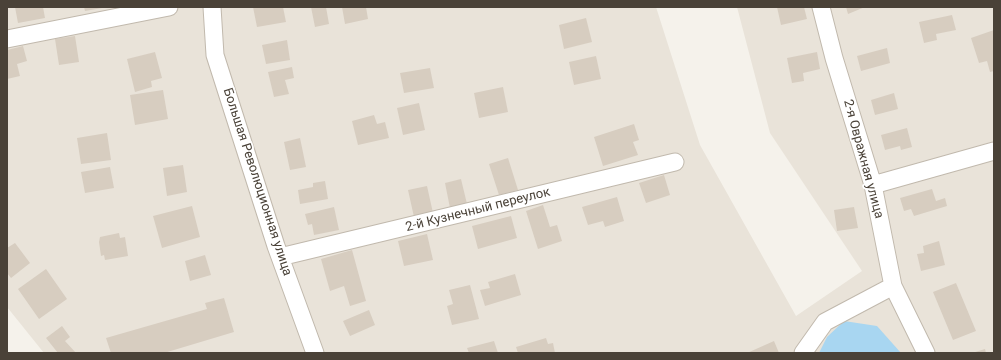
<!DOCTYPE html>
<meta charset="utf-8">
<style>
body{margin:0}
#map{position:relative;width:1001px;height:360px;overflow:hidden;background:#f5f2eb;font-family:Roboto,sans-serif}
canvas{display:block}
.frame{position:absolute;inset:0;border:8px solid #4a4238;pointer-events:none}
</style>
<div id="map">
<canvas width="1001" height="360"></canvas>
<div class="frame"></div>
</div>
<script>
const c = document.querySelector('canvas').getContext('2d');
c.lineJoin = 'round';
function paint(path, color) { c.fillStyle = color; c.fill(path, 'evenodd'); }
function trace(path, color, width, dash) { c.strokeStyle = color; c.lineWidth = width; c.lineCap = dash ? 'butt' : 'round'; c.setLineDash(dash || []); c.stroke(path); }
function label(font, color, halo, rows, align = 'center') {
  c.font = font + ' Roboto,sans-serif'; c.lineWidth = 3.5; c.setLineDash([]); c.textBaseline = 'middle'; c.strokeStyle = halo; c.fillStyle = color; for (const [text, x, y, turn = 0] of rows) {
    c.save(); c.translate(x, y); c.rotate((+turn || 0) * Math.PI / 180); c.textAlign = isNaN(turn) ? turn : align; if (halo) c.strokeText(text, 0, 0); c.fillText(text, 0, 0); c.restore();
  }
}
paint(new Path2D(`
 M 7,7 L 656,7 L 700,145 L 796,316 L 862,271 L 770,133 L 737,7 L 994,7 L 994,353 L 44,353 L 7,307 Z`), '#e9e3d9');
paint(new Path2D(`
 M 844,321 L 877,326 L 901,353 L 819,353 L 827,337 Z`), '#a8d6f1');
paint(new Path2D(`
 M 15,7 L 43,7 L 45,18 L 18,23 Z
 M 84,7 L 102,7 L 102,8 L 85,11 Z
 M 253,7 L 283,7 L 286,22 L 257,27 Z
 M 311,7 L 326,7 L 329,24 L 315,27 Z
 M 342,7 L 366,7 L 368,19 L 345,24 Z
 M 777,7 L 804,7 L 807,19 L 781,25 Z
 M 846,7 L 865,7 L 848,14 Z
 M 952,15 L 956,30 L 936,34 L 937,40 L 924,43 L 919,22 Z
 M 586,18 L 592,42 L 564,49 L 559,25 Z
 M 994,30 L 994,71 L 990,72 L 987,61 L 979,63 L 971,38 Z
 M 75,36 L 79,62 L 59,65 L 55,39 Z
 M 287,40 L 290,60 L 266,64 L 262,45 Z
 M 23,46 L 27,61 L 17,64 L 20,76 L 7,79 L 7,50 Z
 M 887,48 L 890,63 L 861,71 L 857,56 Z
 M 155,52 L 162,78 L 151,81 L 152,87 L 135,92 L 127,59 Z
 M 817,52 L 820,69 L 803,73 L 804,81 L 792,83 L 787,58 Z
 M 596,56 L 601,79 L 574,85 L 569,62 Z
 M 292,67 L 294,78 L 285,80 L 289,94 L 274,97 L 268,72 Z
 M 430,68 L 434,88 L 404,93 L 400,73 Z
 M 503,87 L 508,112 L 479,118 L 474,93 Z
 M 163,90 L 168,119 L 135,125 L 130,95 Z
 M 894,93 L 898,109 L 875,115 L 871,100 Z
 M 419,103 L 425,130 L 403,135 L 397,108 Z
 M 374,115 L 377,124 L 385,122 L 389,138 L 358,145 L 352,121 Z
 M 634,124 L 639,140 L 633,142 L 638,155 L 603,166 L 594,137 Z
 M 907,128 L 912,147 L 901,150 L 900,146 L 885,150 L 881,135 Z
 M 107,133 L 111,160 L 81,164 L 77,138 Z
 M 300,138 L 306,167 L 290,170 L 284,142 Z
 M 508,158 L 518,190 L 499,195 L 489,164 Z
 M 183,165 L 187,192 L 167,196 L 163,168 Z
 M 110,167 L 114,188 L 85,193 L 81,172 Z
 M 664,175 L 670,195 L 646,203 L 639,183 Z
 M 461,179 L 467,204 L 450,208 L 445,183 Z
 M 325,181 L 328,199 L 300,204 L 298,190 L 313,187 L 313,183 Z
 M 427,186 L 433,213 L 414,217 L 408,190 Z
 M 932,189 L 936,201 L 945,198 L 947,206 L 914,216 L 911,209 L 904,211 L 900,198 Z
 M 617,197 L 624,221 L 605,227 L 603,221 L 588,225 L 582,207 Z
 M 543,205 L 550,227 L 557,225 L 562,241 L 538,249 L 526,211 Z
 M 192,206 L 200,237 L 162,248 L 153,216 Z
 M 334,207 L 339,230 L 314,235 L 312,224 L 308,225 L 305,214 Z
 M 854,207 L 858,228 L 837,231 L 834,210 Z
 M 511,216 L 517,238 L 478,249 L 472,226 Z
 M 119,233 L 120,238 L 125,237 L 128,256 L 105,260 L 104,255 L 101,256 L 99,242 L 100,237 Z
 M 427,234 L 433,260 L 404,266 L 398,241 Z
 M 939,241 L 945,265 L 921,271 L 917,254 L 924,253 L 923,246 Z
 M 15,243 L 30,263 L 11,278 L 7,273 L 7,248 Z
 M 352,250 L 366,301 L 350,306 L 344,286 L 330,291 L 321,259 Z
 M 205,255 L 211,275 L 190,281 L 185,261 Z
 M 46,269 L 67,299 L 39,319 L 18,289 Z
 M 515,274 L 521,295 L 485,306 L 480,290 L 490,288 L 488,282 Z
 M 956,283 L 976,331 L 953,340 L 933,292 Z
 M 470,285 L 479,319 L 452,325 L 447,306 L 453,304 L 449,290 Z
 M 224,298 L 234,332 L 164,353 L 111,353 L 106,338 L 207,309 L 205,303 Z
 M 369,310 L 375,325 L 350,336 L 343,321 Z
 M 62,326 L 70,337 L 65,341 L 76,353 L 58,353 L 46,338 Z
 M 546,338 L 548,344 L 553,343 L 555,353 L 518,353 L 516,347 Z
 M 494,341 L 498,353 L 469,353 L 467,348 Z
 M 774,341 L 779,353 L 747,353 Z
 M 985,349 L 986,353 L 972,353 Z`), '#d7cdc0');
const minor = new Path2D(`
 M 212,7 L 215,55 L 276,246 L 315,353
 M 821,7 L 834,58 L 873,185 L 893,286 L 926,353
 M 7,39 L 169,7
 M 873,185 L 994,151
 M 280,257 L 675,162
 M 803,353 L 825,322 L 893,286`);
trace(minor, '#c1b9ad', 19);
trace(minor, '#fff', 17);
label('13px', '#4a4238', '#fff', [
 ["2-я Овражная улица",863,159,75],
 ["Большая Революционная улица",257,182,72],
 ["2-й Кузнечный переулок",478,210,-14]
]);
</script>
